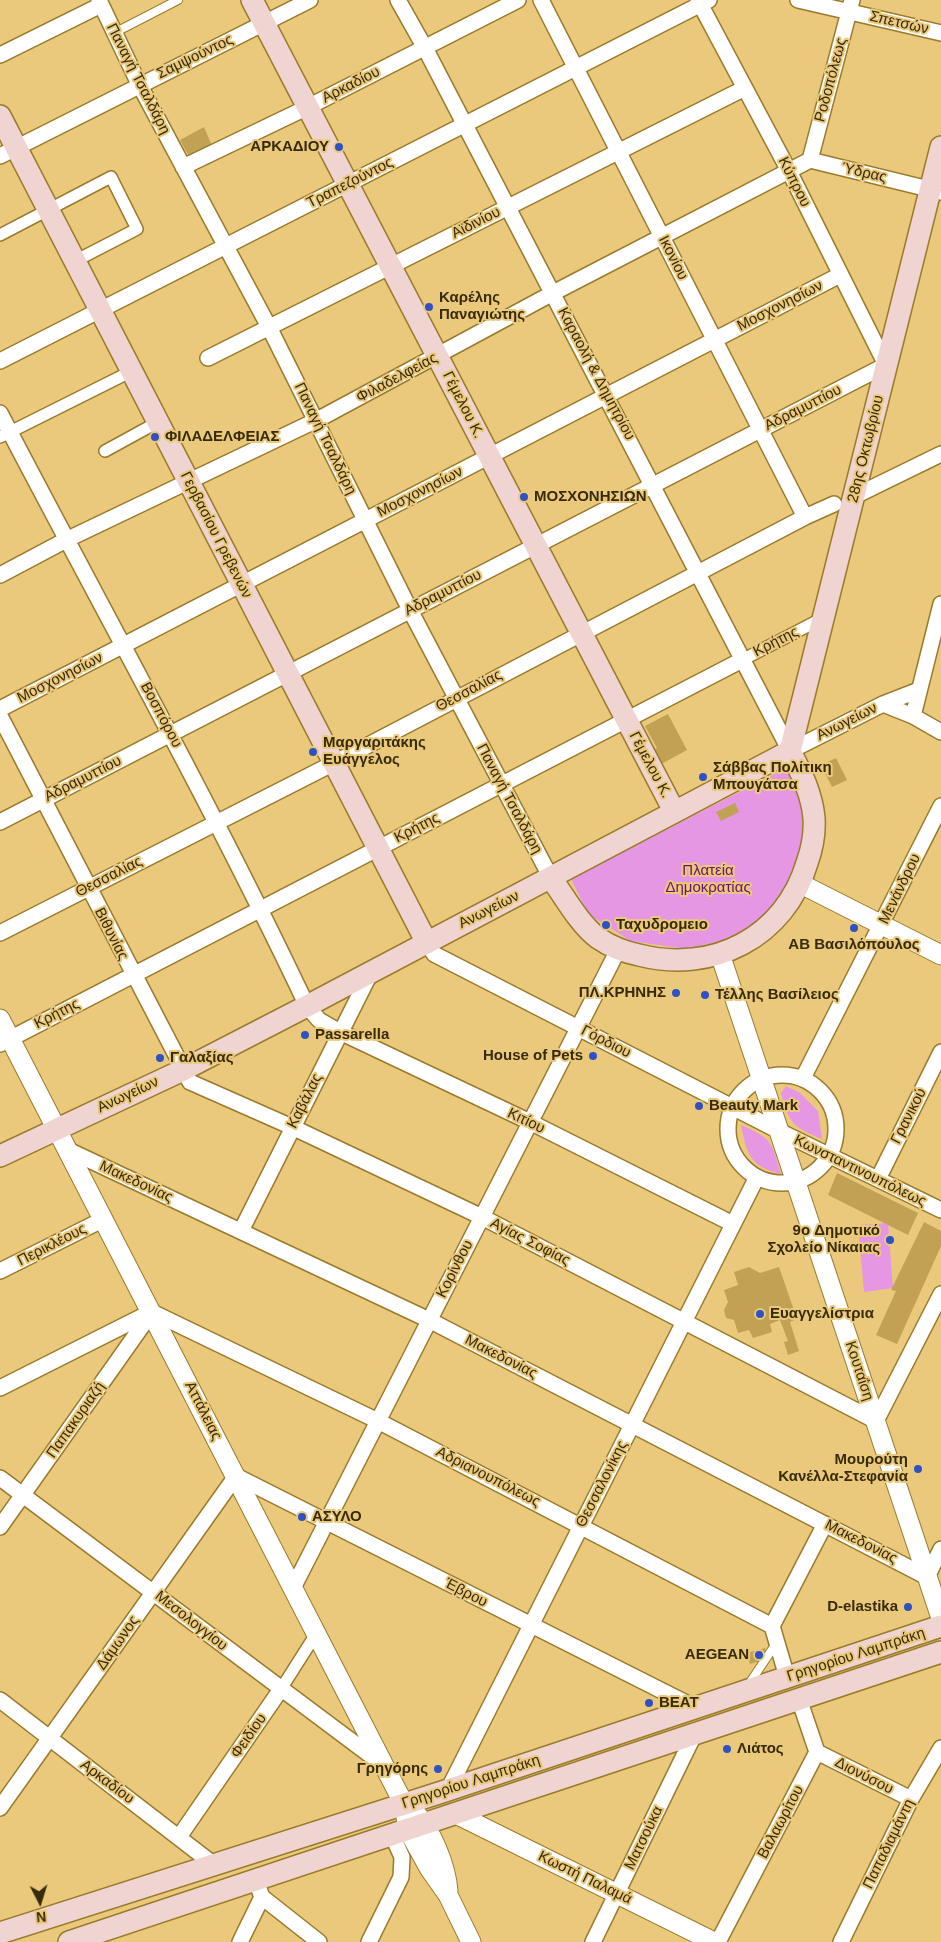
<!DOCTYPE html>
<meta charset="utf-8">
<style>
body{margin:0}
#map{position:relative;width:941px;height:1942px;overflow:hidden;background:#eac97c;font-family:Helvetica,sans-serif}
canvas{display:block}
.north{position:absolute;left:15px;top:1877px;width:50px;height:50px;-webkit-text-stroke:4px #eac97c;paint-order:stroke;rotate:175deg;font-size:14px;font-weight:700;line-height:20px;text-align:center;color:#382b0a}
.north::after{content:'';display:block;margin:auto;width:18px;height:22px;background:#382b0a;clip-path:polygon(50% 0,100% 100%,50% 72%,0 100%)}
</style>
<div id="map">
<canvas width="941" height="1942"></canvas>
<div class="north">N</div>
</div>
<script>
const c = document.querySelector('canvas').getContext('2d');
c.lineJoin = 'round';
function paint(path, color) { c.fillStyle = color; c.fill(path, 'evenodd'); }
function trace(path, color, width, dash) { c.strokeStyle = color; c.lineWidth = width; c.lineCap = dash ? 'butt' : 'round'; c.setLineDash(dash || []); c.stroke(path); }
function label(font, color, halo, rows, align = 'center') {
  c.font = font + ' Helvetica,sans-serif'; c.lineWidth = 4; c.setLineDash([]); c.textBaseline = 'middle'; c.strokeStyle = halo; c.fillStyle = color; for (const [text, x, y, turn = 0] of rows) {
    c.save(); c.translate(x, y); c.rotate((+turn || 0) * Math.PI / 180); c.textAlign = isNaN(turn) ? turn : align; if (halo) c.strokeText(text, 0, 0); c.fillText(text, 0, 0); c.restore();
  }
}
paint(new Path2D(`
 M 786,768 L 803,805 L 802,857 L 778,903 L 735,938 L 686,949 L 631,941 L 588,914 L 571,879 Z
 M 786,1086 L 800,1093 L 818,1111 L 822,1139 C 792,1126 790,1125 781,1093 Z
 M 741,1125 C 773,1139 771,1141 781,1174 C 749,1166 747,1154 741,1125 Z
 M 888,1223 L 893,1288 L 864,1292 L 858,1225 Z`), '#e597e3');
paint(new Path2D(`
 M 204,127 L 213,148 L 191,160 L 180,140 Z
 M 668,714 L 687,750 L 654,768 L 646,754 L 657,748 L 645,726 Z
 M 836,758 L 847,780 L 832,787 L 821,765 Z
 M 735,803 L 739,812 L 721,821 L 716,812 Z
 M 837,1173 L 918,1213 L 908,1235 L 828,1195 Z
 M 924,1222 L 941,1231 L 941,1246 L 897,1344 L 876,1335 L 896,1291 L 891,1290 Z
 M 749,1267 L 760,1273 L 779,1267 L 797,1319 L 790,1322 L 799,1351 L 788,1355 L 784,1342 L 788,1341 L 780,1320 L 770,1324 L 772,1332 L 753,1338 L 749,1330 L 738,1333 L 734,1320 L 726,1318 L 724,1310 L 728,1302 L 724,1290 L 738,1285 L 734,1272 Z
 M 765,1648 L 769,1659 L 750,1664 L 747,1653 Z`), '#c1a154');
const service = new Path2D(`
 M 114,33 L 178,0
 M 749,1684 L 777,1642`);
const pedestrian = new Path2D(`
 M 0,235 L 111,177 L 137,229 L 75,261
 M 0,437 L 132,371
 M 105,451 L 158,422
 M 744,659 L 823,618
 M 281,1689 L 316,1634`);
const minor = new Path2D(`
 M 99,0 L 139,84 L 269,327 L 410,610 L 551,878
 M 398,0 L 425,48 L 790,751 L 883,704 L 919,690
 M 541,0 L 805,517
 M 798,0 L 941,33
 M 0,55 L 101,5
 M 0,156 L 310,0
 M 810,160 L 852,0
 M 183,167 L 308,107 L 518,0
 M 208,358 L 745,88
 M 0,361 L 709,0
 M 0,413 C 103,611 212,805 307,1006 L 319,1020 L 340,1032 L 530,1122 L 733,1224
 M 853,497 L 941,454
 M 0,575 L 66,540 L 317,420 L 553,293 L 810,160 L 941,192
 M 883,704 L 913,716 L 941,732
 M 0,709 L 840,275
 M 0,716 L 190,1082 L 292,1127 L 482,1217 L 876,1421 L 941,1294
 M 913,716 L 941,604
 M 0,822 L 886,365 L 789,171 L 698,0
 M 0,933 L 334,763 L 805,517 L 834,504
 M 427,943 L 434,954 L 779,1131 L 941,1210
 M 0,1044 L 744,659
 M728 1129a54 54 0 1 1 108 0a54 54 0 1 1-108 0Z
 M 803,1078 L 941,806
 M 68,1150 L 429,1320 L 927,1577 L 941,1549
 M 878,1179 L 941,1052
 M 241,1231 L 371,972
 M 0,1271 L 104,1219
 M 152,1312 L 378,1421 L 772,1626 L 787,1677
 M 0,1388 L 151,1312
 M 0,1478 L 382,1764
 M 0,1527 L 152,1312
 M 293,1588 L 618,950
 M 772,1626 L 825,1524
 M 0,1700 L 213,1864
 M 817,1752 L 911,1799
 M 448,1790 L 757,1177
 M 0,1808 L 236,1476 L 696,1708
 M 179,1837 L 281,1689
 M 256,1881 L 262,1897 L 319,1942
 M 240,1942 L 262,1897
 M 369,1942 L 401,1877 L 402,1857 L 392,1835
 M 593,1942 L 695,1733
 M 718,1942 L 817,1752 L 799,1699
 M 841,1942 L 911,1799 L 941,1748`);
const tertiary = new Path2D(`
 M 801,884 L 941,955
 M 720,954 L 941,1618
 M 0,1019 L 393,1783 L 404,1804 L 408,1830 L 429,1868 L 448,1895 L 471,1942
 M 415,1812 C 432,1832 446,1865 448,1891
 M 456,1814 L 714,1942`);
const secondary = new Path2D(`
 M 252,0 L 674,811
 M 0,116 L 427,943
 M 790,751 L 941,147
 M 551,878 C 564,896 580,925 598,938 C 611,947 624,952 639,955 C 713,974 785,937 807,863 C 812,849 815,833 814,818 C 812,794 801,772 790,751
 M 0,1156 L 183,1070 L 307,1006 L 790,751
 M 0,1933 L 442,1792 L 941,1626
 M 69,1942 L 941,1652`);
trace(service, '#997b2b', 10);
trace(pedestrian, '#997b2b', 14);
trace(minor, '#997b2b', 18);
trace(tertiary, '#997b2b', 21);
trace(secondary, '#997b2b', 24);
trace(service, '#fff', 8);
trace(pedestrian, '#fff', 11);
trace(minor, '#fff', 15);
trace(tertiary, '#fff', 19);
trace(secondary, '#f0d4d1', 21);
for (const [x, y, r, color] of [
 [339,147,5,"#3251c1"],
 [429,307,5,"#3251c1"],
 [155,437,5,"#3251c1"],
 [524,497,5,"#3251c1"],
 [313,752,5,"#3251c1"],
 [703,777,5,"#3251c1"],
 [606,925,5,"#3251c1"],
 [854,928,5,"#3251c1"],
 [676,993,5,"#3251c1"],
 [705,995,5,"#3251c1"],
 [305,1035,5,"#3251c1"],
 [593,1056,5,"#3251c1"],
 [160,1058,5,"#3251c1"],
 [699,1106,5,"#3251c1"],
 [890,1240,5,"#3251c1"],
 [760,1314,5,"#3251c1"],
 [918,1469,5,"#3251c1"],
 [302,1517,5,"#3251c1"],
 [908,1607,5,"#3251c1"],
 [759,1655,5,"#3251c1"],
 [649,1703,5,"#3251c1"],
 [727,1749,5,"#3251c1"],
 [438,1769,5,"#3251c1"]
]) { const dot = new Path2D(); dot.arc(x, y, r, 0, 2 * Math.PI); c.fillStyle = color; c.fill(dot); trace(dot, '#eac97c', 2); }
label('15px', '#382b0a', '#eac97c', [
 ["Σπετσών",899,23,13],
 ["Σαμψούντος",195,57,-26],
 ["Παναγή Τσαλδάρη",138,79,63],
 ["Ροδοπόλεως",831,80,-75],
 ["Αρκαδίου",351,85,-27],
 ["Ύδρας",864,173,13],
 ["Κύπρου",794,182,63],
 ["Τραπεζούντος",350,183,-27],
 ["Αϊδινίου",476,223,-27],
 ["Ικονίου",673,258,63],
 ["Μοσχονησίων",780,306,-27],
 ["Καραολή & Δημητρίου",596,374,62],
 ["Φιλαδελφείας",397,378,-28],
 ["Γέμελου Κ.",463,405,63],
 ["Αδραμυττίου",803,408,-27],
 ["Παναγή Τσαλδάρη",325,439,64],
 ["28ης Οκτωβρίου",866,449,-76],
 ["Μοσχονησίων",420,492,-27],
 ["Γερβασίου Γρεβενών",216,535,63],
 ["Αδραμυττίου",443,593,-27],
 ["Κρήτης",776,642,-27],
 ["Μοσχονησίων",60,678,-27],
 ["Θεσσαλίας",469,691,-28],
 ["Βοσπόρου",161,715,62],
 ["Ανωγείων",847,722,-27],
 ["Γέμελου Κ.",650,765,62],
 ["Αδραμυττίου",83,779,-27],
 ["Παναγή Τσαλδάρη",509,799,62],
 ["Κρήτης",417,828,-27],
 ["Θεσσαλίας",109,877,-27],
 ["Μενάνδρου",900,889,-64],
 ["Ανωγείων",489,910,-27],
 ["Βιθυνίας",111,934,63],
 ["Κρήτης",57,1014,-27],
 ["Γόρδιου",606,1042,27],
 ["Ανωγείων",128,1095,-25],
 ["Καβάλας",305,1101,-63],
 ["Γρανικού",909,1116,-63],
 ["Κιτίου",526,1121,26],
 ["Κωνσταντινουπόλεως",860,1171,26],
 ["Μακεδονίας",136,1182,25],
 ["Αγίας Σοφίας",530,1242,27],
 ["Περικλέους",52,1245,-27],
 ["Κορίνθου",455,1269,-63],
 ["Μακεδονίας",501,1357,27],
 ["Κουταΐση",859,1371,72],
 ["Αττάλειας",203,1411,63],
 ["Παπακυριαζή",76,1420,-55],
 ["Αδριανουπόλεως",488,1477,27],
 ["Θεσσαλονίκης",602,1484,-63],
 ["Μακεδονίας",861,1542,27],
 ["Έβρου",466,1593,27],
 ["Μεσολογγίου",191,1621,38],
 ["Δάμωνος",118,1643,-55],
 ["Γρηγορίου Λαμπράκη",856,1655,-18],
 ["Φειδίου",249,1736,-55],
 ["Διονύσου",864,1776,27],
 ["Αρκαδίου",107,1782,37],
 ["Γρηγορίου Λαμπράκη",471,1782,-18],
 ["Βαλαωρίτου",781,1822,-62],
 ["Ματσούκα",644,1838,-64],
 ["Παπαδιαμάντη",889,1844,-64],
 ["Κωστή Παλαμά",585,1878,26]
]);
label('bold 15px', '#382b0a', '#eac97c', [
 ["ΑΡΚΑΔΙΟΥ",329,147,"right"],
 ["Καρέλης",439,298],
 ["Παναγιώτης",439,315],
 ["ΦΙΛΑΔΕΛΦΕΙΑΣ",165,437],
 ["ΜΟΣΧΟΝΗΣΙΩΝ",534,497],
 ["Μαργαριτάκης",323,743],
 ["Ευάγγελος",323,760],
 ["Σάββας Πολίτικη",713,768],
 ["Μπουγάτσα",713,785],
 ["Ταχυδρομειο",616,925],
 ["ΑΒ Βασιλόπουλος",854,945,"center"],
 ["ΠΛ.ΚΡΗΝΗΣ",666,993,"right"],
 ["Τέλλης Βασίλειος",715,995],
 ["Passarella",315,1035],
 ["House of Pets",583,1056,"right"],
 ["Γαλαξίας",170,1058],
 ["Beauty Mark",709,1106],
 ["9o Δημοτικό",880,1231,"right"],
 ["Σχολείο Νίκαιας",880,1248,"right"],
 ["Ευαγγελίστρια",770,1314],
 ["Μουρούτη",908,1460,"right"],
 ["Κανέλλα-Στεφανία",908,1477,"right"],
 ["ΑΣΥΛΟ",312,1517],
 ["D-elastika",898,1607,"right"],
 ["AEGEAN",749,1655,"right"],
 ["ΒΕΑΤ",659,1703],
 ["Λιάτος",737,1749],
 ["Γρηγόρης",428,1769,"right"]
], 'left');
label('15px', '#6b116d', '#eac97c', [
 ["Πλατεία",708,871],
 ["Δημοκρατίας",708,888]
]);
</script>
